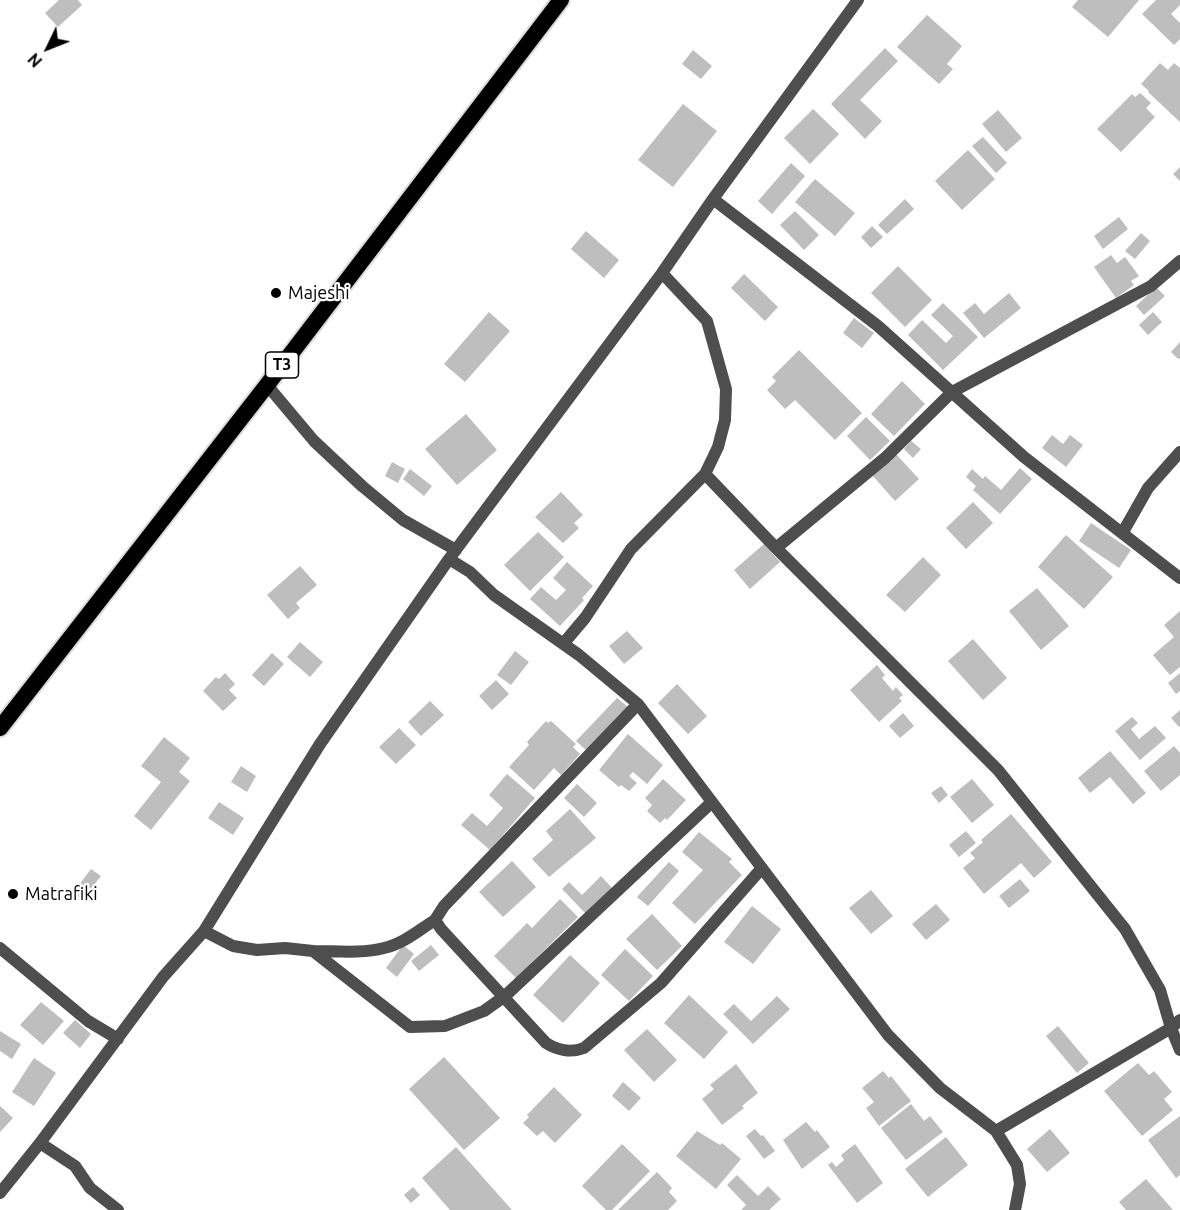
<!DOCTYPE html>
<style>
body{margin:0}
#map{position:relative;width:1180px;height:1210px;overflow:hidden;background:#fff;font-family:Ubuntu,sans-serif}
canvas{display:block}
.north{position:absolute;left:18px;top:18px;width:60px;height:60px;-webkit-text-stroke:4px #fff;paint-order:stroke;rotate:227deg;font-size:16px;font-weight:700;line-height:24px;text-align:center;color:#000}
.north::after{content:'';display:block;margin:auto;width:21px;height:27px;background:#000;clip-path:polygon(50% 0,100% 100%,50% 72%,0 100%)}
</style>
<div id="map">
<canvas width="1180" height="1210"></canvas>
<div class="north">N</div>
</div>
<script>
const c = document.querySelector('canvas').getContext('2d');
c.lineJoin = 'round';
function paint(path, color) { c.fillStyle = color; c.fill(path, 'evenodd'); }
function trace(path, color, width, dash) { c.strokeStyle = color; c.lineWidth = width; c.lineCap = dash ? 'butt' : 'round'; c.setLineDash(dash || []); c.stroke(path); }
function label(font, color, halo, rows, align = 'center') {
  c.font = font + ' Ubuntu,sans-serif'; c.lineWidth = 4.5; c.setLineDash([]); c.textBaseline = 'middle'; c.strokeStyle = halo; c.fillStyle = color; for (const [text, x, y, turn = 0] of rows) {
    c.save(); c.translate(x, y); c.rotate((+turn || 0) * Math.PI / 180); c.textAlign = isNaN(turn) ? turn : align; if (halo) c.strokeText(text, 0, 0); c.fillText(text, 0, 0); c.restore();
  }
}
paint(new Path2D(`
 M 59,0 L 78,0 L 82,5 L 58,27 L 45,13 Z
 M 1078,0 L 1139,0 L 1108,37 L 1072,7 Z
 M 1156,0 L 1180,0 L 1180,5 L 1171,14 L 1180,23 L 1180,39 L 1174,45 L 1142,14 Z
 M 927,15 L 962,46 L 947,64 L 953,69 L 939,84 L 897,47 Z
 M 885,48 L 898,61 L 860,100 L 882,121 L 865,139 L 831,104 Z
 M 693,50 L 712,66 L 701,79 L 682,64 Z
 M 1160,63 L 1168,70 L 1174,63 L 1180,68 L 1180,122 L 1148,92 L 1149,91 L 1141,84 Z
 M 1140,93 L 1151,103 L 1146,108 L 1155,117 L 1121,152 L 1097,129 L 1132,94 L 1135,97 Z
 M 683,104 L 717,131 L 673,187 L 638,160 Z
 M 813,109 L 839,134 L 810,164 L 784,138 Z
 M 998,110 L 1022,138 L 1006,152 L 982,124 Z
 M 983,137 L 1007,163 L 996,173 L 972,146 Z
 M 968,150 L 995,179 L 962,210 L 935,181 Z
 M 791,163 L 805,176 L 772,214 L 758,201 Z
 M 1180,167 L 1180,181 L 1173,174 Z
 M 815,179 L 855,213 L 835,236 L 795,202 Z
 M 905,199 L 914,209 L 887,234 L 878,225 Z
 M 795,211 L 819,235 L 804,250 L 780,225 Z
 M 1119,217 L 1128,229 L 1103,249 L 1094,236 Z
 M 872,226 L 883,237 L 871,248 L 861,237 Z
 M 586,231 L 619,260 L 604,278 L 571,249 Z
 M 1141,233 L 1150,241 L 1135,259 L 1125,251 Z
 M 1111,255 L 1117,263 L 1125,257 L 1139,276 L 1131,281 L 1134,285 L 1116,298 L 1094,267 Z
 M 898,266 L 932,300 L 905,327 L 871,293 Z
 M 744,274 L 778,307 L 765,321 L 731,288 Z
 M 1156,287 L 1165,296 L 1144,315 L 1136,306 Z
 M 1009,293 L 1021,308 L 984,338 L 963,313 L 975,303 L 984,314 Z
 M 943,303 L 978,337 L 943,370 L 908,335 L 922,320 L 946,343 L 953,336 L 931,315 Z
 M 489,312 L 510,331 L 465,382 L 444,364 Z
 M 1153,312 L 1162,322 L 1148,335 L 1139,325 Z
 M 854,318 L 874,333 L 862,348 L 843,333 Z
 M 1180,342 L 1180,358 L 1178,359 L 1171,352 Z
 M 799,350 L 862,413 L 835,440 L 795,400 L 785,409 L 767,390 L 776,381 L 772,377 Z
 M 902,381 L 925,404 L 894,436 L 871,414 Z
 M 466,414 L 497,450 L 457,485 L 425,449 Z
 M 866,417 L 890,441 L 870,460 L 847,436 Z
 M 1052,435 L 1063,444 L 1070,435 L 1083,445 L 1066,467 L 1042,448 Z
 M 911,441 L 921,449 L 913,458 L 904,449 Z
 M 896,454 L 919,479 L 895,501 L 872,475 Z
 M 392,462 L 405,469 L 398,483 L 385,476 Z
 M 1020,468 L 1032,479 L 1000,514 L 973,490 L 976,486 L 966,477 L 972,469 L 983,479 L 985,476 L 1001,490 Z
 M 410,469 L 432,486 L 424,496 L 403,479 Z
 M 561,492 L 583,515 L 574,523 L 579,528 L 563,543 L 535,517 Z
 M 973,502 L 993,523 L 966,549 L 946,528 Z
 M 1091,523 L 1131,550 L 1119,568 L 1079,541 Z
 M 538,532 L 564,557 L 530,591 L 504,565 Z
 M 1066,535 L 1113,577 L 1084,609 L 1038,567 Z
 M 764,544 L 780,562 L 750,589 L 734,570 Z
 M 923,557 L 941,575 L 905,612 L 886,595 Z
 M 567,562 L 593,586 L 582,598 L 584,600 L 560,626 L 530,599 L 541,587 L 556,600 L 566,590 L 553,578 Z
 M 300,566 L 317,585 L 296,603 L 300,608 L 288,619 L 267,595 Z
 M 1037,588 L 1069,626 L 1041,650 L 1009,611 Z
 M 1180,611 L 1180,667 L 1170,675 L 1153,655 L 1174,637 L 1164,625 Z
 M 627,631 L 643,648 L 624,664 L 609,646 Z
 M 973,639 L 1007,678 L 983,700 L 948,661 Z
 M 300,642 L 323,662 L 310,677 L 287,657 Z
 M 515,651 L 529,662 L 511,685 L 497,675 Z
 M 272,653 L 284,664 L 264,686 L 252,675 Z
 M 877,665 L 885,675 L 882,678 L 893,691 L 896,687 L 903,695 L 899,698 L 902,701 L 879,722 L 850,690 Z
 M 225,673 L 235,684 L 229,690 L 237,698 L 223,711 L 203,691 L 216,677 L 219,679 Z
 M 1180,673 L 1180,691 L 1176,694 L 1168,683 Z
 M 496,680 L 509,694 L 492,710 L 479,696 Z
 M 677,684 L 707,716 L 688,734 L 658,703 Z
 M 617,698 L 628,707 L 587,751 L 576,741 Z
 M 430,701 L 444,715 L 421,736 L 408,722 Z
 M 1180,710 L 1180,726 L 1179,727 L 1171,718 Z
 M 903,713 L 914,726 L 900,738 L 889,726 Z
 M 1132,717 L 1138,723 L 1131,729 L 1139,739 L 1155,726 L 1166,738 L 1140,760 L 1115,731 Z
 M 546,721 L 548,723 L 551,721 L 576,744 L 573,747 L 580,754 L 561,775 L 554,768 L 534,790 L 509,767 L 529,745 L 527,742 Z
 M 399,728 L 416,745 L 396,764 L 379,747 Z
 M 628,734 L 663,765 L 647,784 L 633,772 L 629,776 L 637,783 L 629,791 L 621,785 L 619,787 L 599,770 Z
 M 164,737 L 190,758 L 179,772 L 190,781 L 151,830 L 134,816 L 161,782 L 141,766 Z
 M 1174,746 L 1180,753 L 1180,775 L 1161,791 L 1144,771 Z
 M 1110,751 L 1146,793 L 1133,804 L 1110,777 L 1090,793 L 1078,778 Z
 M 241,766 L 256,776 L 247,792 L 231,782 Z
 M 507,774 L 535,798 L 490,850 L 461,825 L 472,813 L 487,826 L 503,808 L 489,795 Z
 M 663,779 L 686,800 L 667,820 L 665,818 L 660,823 L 647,811 L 652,805 L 645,798 Z
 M 972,779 L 994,805 L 972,823 L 950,797 Z
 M 577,784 L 597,803 L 584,817 L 564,798 Z
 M 941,786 L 948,795 L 939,803 L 931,793 Z
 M 219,802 L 244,818 L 233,835 L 208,818 Z
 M 570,809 L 596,838 L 549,877 L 532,859 L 553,840 L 546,831 Z
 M 1011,814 L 1052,862 L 1034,878 L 1021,863 L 984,894 L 963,868 L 975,858 L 970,853 L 983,842 L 981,840 Z
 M 966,831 L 976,843 L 959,857 L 949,845 Z
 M 699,832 L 732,859 L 729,862 L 742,875 L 695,924 L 672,903 L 703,870 L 682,852 Z
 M 512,861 L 536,887 L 503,917 L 479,892 Z
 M 669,862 L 679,871 L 648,906 L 637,897 Z
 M 91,869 L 101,876 L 82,900 L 73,893 Z
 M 601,876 L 612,888 L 586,914 L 562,889 L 569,882 L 582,895 Z
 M 1020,879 L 1030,891 L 1009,908 L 999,896 Z
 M 871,890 L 893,916 L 871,934 L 849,908 Z
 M 560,899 L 578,917 L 516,978 L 494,956 L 527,923 L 532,928 Z
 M 936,904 L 950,920 L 926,940 L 912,924 Z
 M 752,906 L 781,929 L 753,964 L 724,942 Z
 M 652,914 L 682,946 L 657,970 L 626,939 Z
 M 403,945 L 414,954 L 397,977 L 386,968 Z
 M 431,945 L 439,955 L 419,971 L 411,961 Z
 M 625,949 L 653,976 L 629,1001 L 601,975 Z
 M 570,955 L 600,983 L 563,1023 L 533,995 Z
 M 689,995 L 728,1032 L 704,1059 L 664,1023 Z
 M 777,996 L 790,1009 L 753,1044 L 723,1014 L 734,1004 L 751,1021 Z
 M 41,1002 L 64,1021 L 43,1045 L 20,1025 Z
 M 75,1020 L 91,1034 L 80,1048 L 63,1033 Z
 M 1058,1026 L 1089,1063 L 1077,1073 L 1046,1036 Z
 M 647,1029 L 677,1060 L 654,1082 L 624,1050 Z
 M 0,1031 L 21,1044 L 12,1059 L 0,1051 Z
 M 444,1057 L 500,1118 L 464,1150 L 409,1089 Z
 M 34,1058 L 56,1073 L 34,1106 L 12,1092 Z
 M 1138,1063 L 1149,1075 L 1154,1071 L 1172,1092 L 1164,1099 L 1173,1110 L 1142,1136 L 1104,1091 Z
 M 736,1064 L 758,1093 L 742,1106 L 744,1108 L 722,1125 L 702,1099 L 714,1089 L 710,1085 Z
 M 883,1071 L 889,1078 L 891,1076 L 911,1101 L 879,1126 L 866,1108 L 874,1102 L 862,1088 Z
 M 623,1082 L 641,1098 L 629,1111 L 612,1096 Z
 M 554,1087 L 582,1115 L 555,1143 L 543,1131 L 537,1136 L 523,1123 L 529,1117 L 527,1115 Z
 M 911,1104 L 924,1121 L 930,1116 L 943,1132 L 906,1160 L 881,1128 Z
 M 0,1106 L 13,1118 L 0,1132 Z
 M 1180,1116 L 1180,1175 L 1176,1178 L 1148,1140 Z
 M 806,1122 L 815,1132 L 817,1130 L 830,1147 L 802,1169 L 783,1140 Z
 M 755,1129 L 761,1136 L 763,1135 L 775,1151 L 764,1159 L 746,1136 Z
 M 1050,1129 L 1070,1153 L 1047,1172 L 1027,1149 Z
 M 697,1131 L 720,1145 L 722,1143 L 741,1159 L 716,1189 L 676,1156 Z
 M 946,1137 L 968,1165 L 928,1197 L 905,1169 Z
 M 622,1144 L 650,1171 L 612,1210 L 606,1210 L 582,1186 Z
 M 855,1144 L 883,1183 L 857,1203 L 828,1165 L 832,1162 L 836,1167 L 844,1160 L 841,1155 Z
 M 456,1147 L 512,1210 L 450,1210 L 422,1178 Z
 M 657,1172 L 672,1188 L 669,1192 L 677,1201 L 668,1210 L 618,1210 Z
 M 737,1175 L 758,1196 L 768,1186 L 781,1199 L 769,1210 L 741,1210 L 746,1205 L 727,1185 Z
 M 1146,1179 L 1173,1210 L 1126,1210 L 1119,1202 Z
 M 413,1187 L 420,1195 L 411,1203 L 404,1195 Z`), '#bebebe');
const trunk = new Path2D(`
 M 0,728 L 267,385 L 561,0`);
trace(trunk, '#dbdbdb', 20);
trace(new Path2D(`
 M 713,199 L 878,326 L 1024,457 L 1180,578
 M 267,385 L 314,441 L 362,486 L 403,520 L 456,550
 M 705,474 L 776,548 L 998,770 L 1125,929 L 1160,990 L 1171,1028 L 1180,1050
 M 1123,532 L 1148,488 L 1180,452
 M 776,548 L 885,458 L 952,392 L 1151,286 L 1180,261
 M 449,559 L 470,572 L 494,595 L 579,655 L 638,704 L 888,1035 L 940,1088 L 996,1131 L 1017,1165 L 1020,1184 L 1015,1210
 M 563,644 L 585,618 L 631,549 L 705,474 L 718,447 L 725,420 L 726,389 L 707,321 L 662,273
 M 638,704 L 444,906 L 435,920 L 441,929 L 546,1043 C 557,1050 571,1053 584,1048 L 661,983 L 762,868
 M 204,931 L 233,946 L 257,950 L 285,948 L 313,951 L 410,1027 L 445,1026 L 484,1011 L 505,996 L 712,802
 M 0,948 L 88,1021 L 118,1039
 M 313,951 C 336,951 361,954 384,948 C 403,944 419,930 435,920
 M 996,1131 L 1171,1028 L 1180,1020
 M 40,1143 L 75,1166 L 90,1188 L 118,1210
 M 0,1193 L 40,1143 L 163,977 L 204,931 L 320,744 L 449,559 L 662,273 L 713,199 L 858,0`), '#4e4e4e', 12);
trace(trunk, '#000', 16);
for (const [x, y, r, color] of [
 [276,293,6,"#000"],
 [13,894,6,"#000"]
]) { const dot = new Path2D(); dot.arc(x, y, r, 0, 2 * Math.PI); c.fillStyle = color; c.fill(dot); trace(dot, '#fff', 2); }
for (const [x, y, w] of [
 [282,365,33]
]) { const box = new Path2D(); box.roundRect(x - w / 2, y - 13, w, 26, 4.5); c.fillStyle = '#fff'; c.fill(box); trace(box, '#000', 1.5); }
label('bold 16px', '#000', null, [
 ["T3",282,365]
]);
label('18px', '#000', '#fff', [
 ["Majeshi",288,293],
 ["Matrafiki",25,894]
], 'left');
</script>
